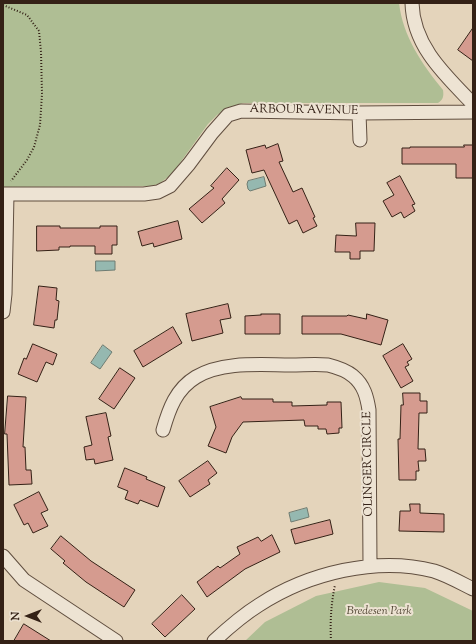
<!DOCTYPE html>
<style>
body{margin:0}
#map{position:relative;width:476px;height:644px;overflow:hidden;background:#e4d4bb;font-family:"Sorts Mill Goudy",serif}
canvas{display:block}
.frame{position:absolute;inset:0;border:4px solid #342116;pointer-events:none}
.north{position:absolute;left:8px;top:596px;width:40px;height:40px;-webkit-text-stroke:3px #ede3d3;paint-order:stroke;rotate:270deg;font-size:11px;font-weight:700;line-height:16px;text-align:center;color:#342116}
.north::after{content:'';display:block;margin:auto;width:14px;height:18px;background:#342116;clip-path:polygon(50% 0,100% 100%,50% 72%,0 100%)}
</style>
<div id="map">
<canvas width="476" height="644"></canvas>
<div class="frame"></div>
<div class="north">N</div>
</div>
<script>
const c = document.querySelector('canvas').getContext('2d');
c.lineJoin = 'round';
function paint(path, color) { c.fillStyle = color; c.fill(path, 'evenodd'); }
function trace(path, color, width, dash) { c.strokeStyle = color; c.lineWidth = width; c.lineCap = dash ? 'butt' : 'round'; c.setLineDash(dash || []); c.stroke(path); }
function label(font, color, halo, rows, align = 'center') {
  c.font = font + ' "Sorts Mill Goudy",serif'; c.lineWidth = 4; c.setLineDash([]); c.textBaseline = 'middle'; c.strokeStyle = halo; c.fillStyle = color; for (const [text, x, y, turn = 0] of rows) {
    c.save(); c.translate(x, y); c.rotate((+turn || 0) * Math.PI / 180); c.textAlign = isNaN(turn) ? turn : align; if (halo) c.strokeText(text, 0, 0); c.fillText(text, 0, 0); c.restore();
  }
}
paint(new Path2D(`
 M 3,3 L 399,3 C 403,37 422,64 443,90 C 444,96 443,100 438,103 L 243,103 L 228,108 L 217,115 L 208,124 L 172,174 L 160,183 L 152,186 L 3,187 Z
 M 379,582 L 425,588 L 473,611 L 473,641 L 245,641 L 265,622 L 316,596 Z`), '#afbe94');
const water = new Path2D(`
 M 264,177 L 266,186 L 250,191 L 248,189 L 247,184 L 248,181 Z
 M 96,261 L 115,261 L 115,270 L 96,271 Z
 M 103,345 L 112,352 L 100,369 L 91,363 Z
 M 307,508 L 309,517 L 291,522 L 289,513 Z`);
paint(water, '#95b8b0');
trace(water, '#6e7c72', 1);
const building = new Path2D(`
 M 473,28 L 473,61 L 458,50 Z
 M 278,144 L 283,161 L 279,162 L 293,192 L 302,188 L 315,217 L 313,218 L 317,226 L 303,233 L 297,220 L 289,224 L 264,170 L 252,173 L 246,150 L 265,145 L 266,148 Z
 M 464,145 L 473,145 L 473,178 L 456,178 L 456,164 L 402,164 L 402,148 L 410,148 L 410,147 L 464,147 Z
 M 227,168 L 239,180 L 222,199 L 225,203 L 202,223 L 189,209 L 214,188 L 211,186 Z
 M 400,176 L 415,204 L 412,205 L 415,211 L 404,218 L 401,212 L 392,217 L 383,201 L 394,195 L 387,183 Z
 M 178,221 L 182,239 L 154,247 L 153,243 L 142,246 L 138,232 Z
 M 356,223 L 375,223 L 374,251 L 360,251 L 360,259 L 350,259 L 350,252 L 335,252 L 336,235 L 356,236 Z
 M 37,226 L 60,226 L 60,228 L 100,228 L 100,226 L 117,226 L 117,245 L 112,245 L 112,254 L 95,254 L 95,246 L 70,246 L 70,247 L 59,247 L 59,250 L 37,251 Z
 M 39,286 L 57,288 L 56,300 L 59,301 L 57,320 L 55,320 L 54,328 L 34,325 Z
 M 228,304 L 231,318 L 220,320 L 223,333 L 192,341 L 186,314 Z
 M 261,314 L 280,314 L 280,334 L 245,334 L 245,316 L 261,315 Z
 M 367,314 L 388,320 L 381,345 L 341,334 L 302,334 L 302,316 L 347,316 L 348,315 L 366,319 Z
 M 173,327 L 182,343 L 143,367 L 134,351 Z
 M 33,344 L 57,354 L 53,365 L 46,362 L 37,382 L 18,374 L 24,358 L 26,359 Z
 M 403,344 L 412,359 L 407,362 L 409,365 L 405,367 L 413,381 L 401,388 L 383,356 Z
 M 120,368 L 135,378 L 114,409 L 99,399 Z
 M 403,393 L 420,393 L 420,401 L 427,401 L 427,413 L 419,413 L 418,449 L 425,449 L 426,461 L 418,461 L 419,471 L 416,471 L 416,480 L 399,480 L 398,439 L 400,439 L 401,405 L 403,405 Z
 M 8,396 L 26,397 L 23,447 L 25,447 L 26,470 L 31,470 L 32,484 L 9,485 L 7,434 L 5,434 Z
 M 241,397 L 242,399 L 273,399 L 273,402 L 292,402 L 292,406 L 327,405 L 327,402 L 341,402 L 342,428 L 339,428 L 339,433 L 327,434 L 326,429 L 318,429 L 318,426 L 305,426 L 304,420 L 243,422 L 232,437 L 226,453 L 208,446 L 216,427 L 210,407 Z
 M 106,413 L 111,436 L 108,437 L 113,460 L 95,464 L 94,459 L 86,460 L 84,447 L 92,445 L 86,417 Z
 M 208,461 L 217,473 L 208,480 L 210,484 L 190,497 L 179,481 Z
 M 125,468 L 147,477 L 146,479 L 165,487 L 158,507 L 140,500 L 138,504 L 125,499 L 128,491 L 118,487 Z
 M 39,492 L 48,510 L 41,513 L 48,526 L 33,533 L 28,523 L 24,525 L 14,505 Z
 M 410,504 L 420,504 L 420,513 L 444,514 L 444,532 L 399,531 L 400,511 L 410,511 Z
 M 330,520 L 333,534 L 295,544 L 291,530 Z
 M 272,535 L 280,552 L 245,569 L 207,597 L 197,582 L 218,566 L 220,568 L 240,554 L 237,547 L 258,537 L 261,541 Z
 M 61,536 L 91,561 L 135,590 L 124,607 L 86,582 L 63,563 L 65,561 L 51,549 Z
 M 182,595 L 195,609 L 165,637 L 152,624 Z
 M 24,624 L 51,641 L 14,641 Z`);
paint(building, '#d59b8f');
trace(building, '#342116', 1);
const minor = new Path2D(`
 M 412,3 C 413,46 445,75 473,104
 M 359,113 L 360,140
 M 3,194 L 144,194 L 158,192 L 170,186 L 189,164 L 212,133 L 228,115 L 241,111 L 359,113 L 473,112
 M 3,312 L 5,294 L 7,194
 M 163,430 C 169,409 176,389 196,377 C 223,361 261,365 291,365 C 303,365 316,364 328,365 C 336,367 346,370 353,376 C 364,385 367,397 369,410 L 370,566
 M 3,556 L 24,580 L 116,641
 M 214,641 C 228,628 243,615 259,605 C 308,573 377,556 434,571 C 447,575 461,583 473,589`);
trace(minor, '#604e3f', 15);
trace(new Path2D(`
 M 3,5 L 27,15 L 39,31 L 41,52 L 42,94 L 40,125 L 34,147 L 27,160 L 11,181
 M 331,641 C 330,622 331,604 335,585`), '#342116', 2, [1, 2]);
trace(minor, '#ede3d3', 13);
label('12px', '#342116', '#ede3d3', [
 ["ARBOUR AVENUE",304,111,1],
 ["OLINGER CIRCLE",369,464,-91]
]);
label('italic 12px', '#534836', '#ede3d3', [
 ["Bredesen Park",379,612]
]);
</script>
